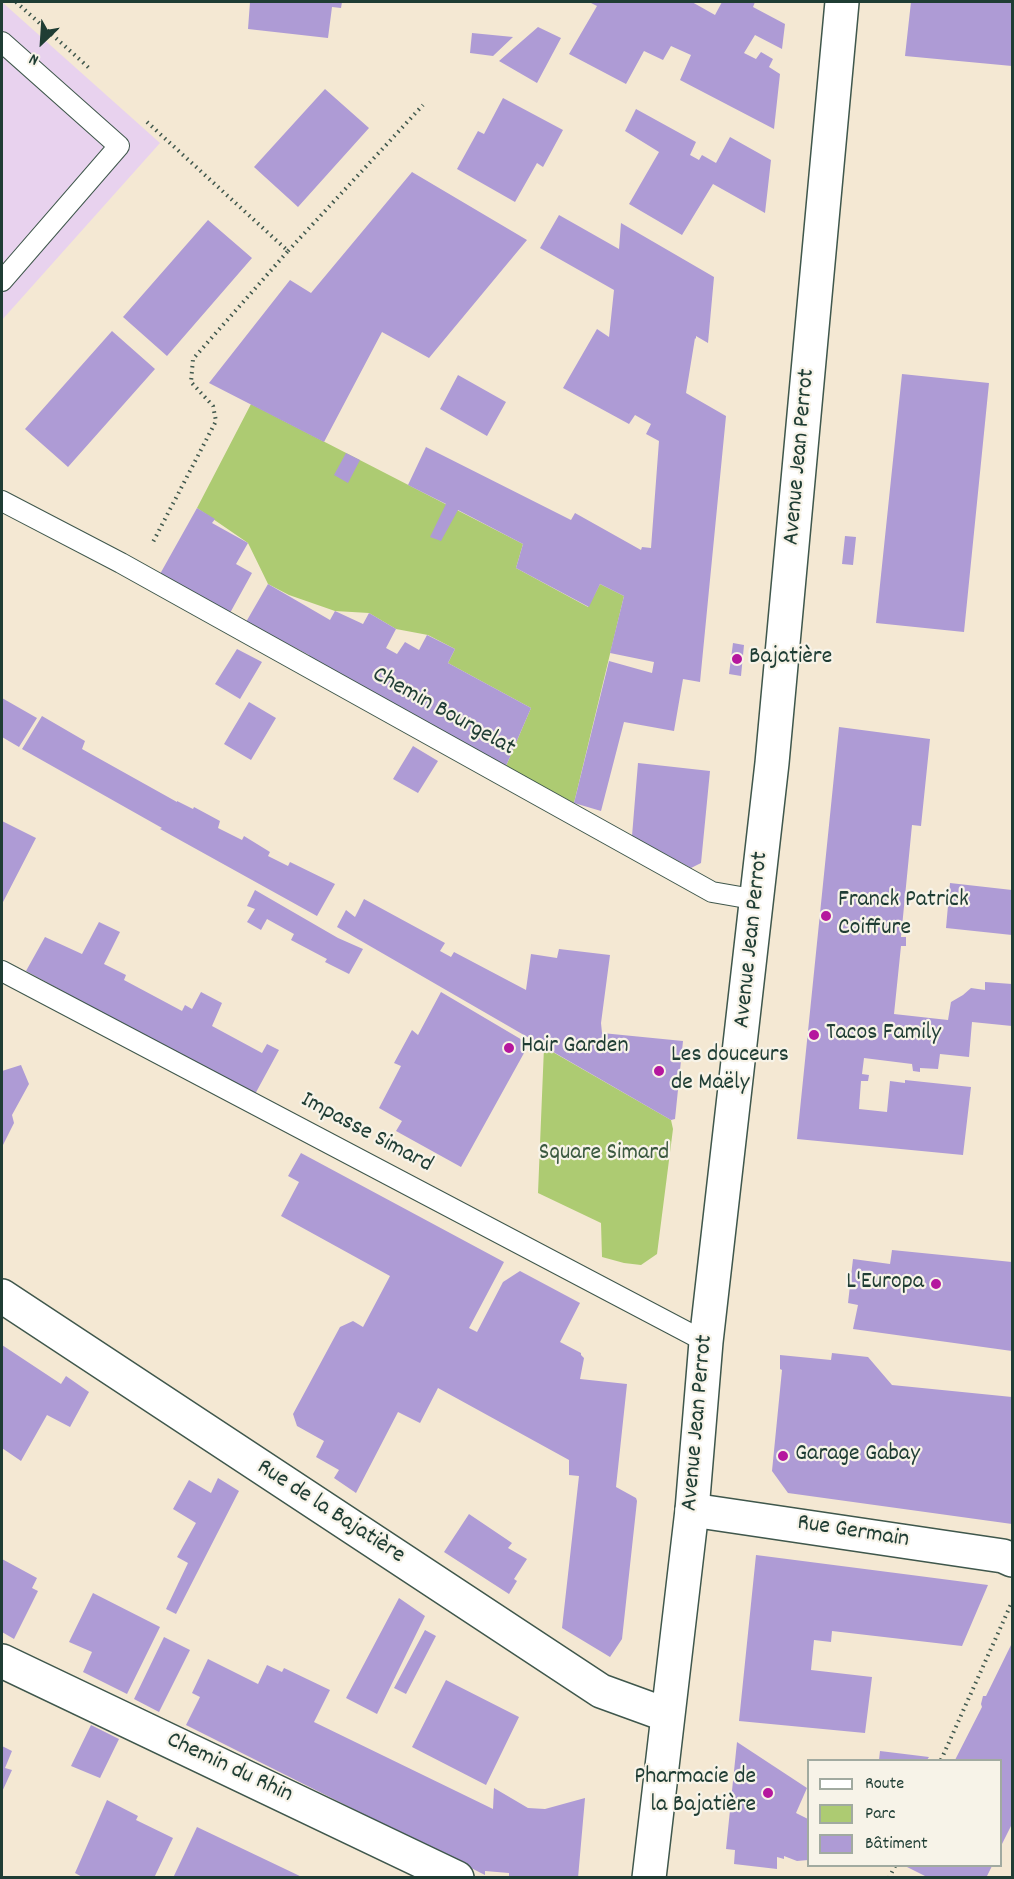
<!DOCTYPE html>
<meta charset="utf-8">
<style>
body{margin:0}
#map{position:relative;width:1014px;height:1879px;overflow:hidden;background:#f4e8d3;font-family:Dekko,sans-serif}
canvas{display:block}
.frame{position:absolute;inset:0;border:3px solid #1f3d34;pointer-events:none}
.legend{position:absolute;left:807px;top:1759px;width:195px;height:108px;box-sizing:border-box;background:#f7f3e8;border:2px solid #a1aaa0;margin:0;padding:8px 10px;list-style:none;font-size:18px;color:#1f3d34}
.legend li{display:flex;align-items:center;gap:12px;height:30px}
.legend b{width:30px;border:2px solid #a1aaa0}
.north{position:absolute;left:12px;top:12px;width:60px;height:60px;-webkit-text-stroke:4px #f7f3e8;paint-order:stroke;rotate:205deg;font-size:16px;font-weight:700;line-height:24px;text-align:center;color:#1f3d34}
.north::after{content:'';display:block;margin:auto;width:21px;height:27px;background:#1f3d34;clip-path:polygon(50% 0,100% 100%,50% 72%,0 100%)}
</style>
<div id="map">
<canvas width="1014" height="1879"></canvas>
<div class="frame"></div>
<ul class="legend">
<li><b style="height:8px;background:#fff"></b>Route</li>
<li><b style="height:16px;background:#adcb72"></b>Parc</li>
<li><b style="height:16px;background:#ae9bd5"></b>Bâtiment</li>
</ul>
<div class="north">N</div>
</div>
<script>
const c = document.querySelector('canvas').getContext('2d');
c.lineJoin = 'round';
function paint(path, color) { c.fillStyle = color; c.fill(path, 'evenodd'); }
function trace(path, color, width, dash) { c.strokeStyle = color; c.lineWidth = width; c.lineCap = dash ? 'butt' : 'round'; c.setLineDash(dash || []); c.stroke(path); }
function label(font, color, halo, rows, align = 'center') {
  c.font = font + ' Dekko,sans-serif'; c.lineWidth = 4.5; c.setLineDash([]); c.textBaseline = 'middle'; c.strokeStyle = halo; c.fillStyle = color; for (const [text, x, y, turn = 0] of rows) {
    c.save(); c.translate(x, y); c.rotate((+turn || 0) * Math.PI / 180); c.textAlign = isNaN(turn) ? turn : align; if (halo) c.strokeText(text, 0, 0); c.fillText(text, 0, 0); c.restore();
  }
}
paint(new Path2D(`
 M 2,2 L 160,143 L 2,320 Z`), '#e8d2ee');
paint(new Path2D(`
 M 251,404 L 523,544 L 516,568 L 588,607 L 600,584 L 624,596 L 574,803 L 506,766 L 531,708 L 448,663 L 455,649 L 428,635 L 396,629 L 369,613 L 335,611 L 289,595 L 268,584 L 248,543 L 197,508 Z
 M 544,1047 L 671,1120 L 673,1129 L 657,1254 L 641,1265 L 624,1263 L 602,1257 L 601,1223 L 538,1193 Z`), '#adcb72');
paint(new Path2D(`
 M 250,2 L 342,2 L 341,8 L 332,7 L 328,38 L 248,29 Z
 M 589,2 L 692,2 L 715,15 L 722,2 L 755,2 L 753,7 L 785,24 L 782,49 L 755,35 L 744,53 L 756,59 L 761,52 L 773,59 L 769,67 L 780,74 L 774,129 L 680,80 L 691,55 L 671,46 L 663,60 L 644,51 L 626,84 L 569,54 L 597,6 Z
 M 911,2 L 1012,2 L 1012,66 L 905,56 Z
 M 538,27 L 561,38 L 537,83 L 499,61 Z
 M 472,33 L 513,37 L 493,56 L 470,53 Z
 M 325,89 L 369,128 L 298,207 L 254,167 Z
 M 503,98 L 563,130 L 543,167 L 537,163 L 515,202 L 457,169 L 478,131 L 484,134 Z
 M 636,109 L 696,142 L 690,155 L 699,160 L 702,155 L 716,163 L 730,137 L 771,160 L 765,213 L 713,184 L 682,235 L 629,204 L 659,152 L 625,131 Z
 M 412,172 L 527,240 L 429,358 L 382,332 L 324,442 L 209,383 L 290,280 L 311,293 Z
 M 559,215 L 619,249 L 621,223 L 714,277 L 708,343 L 696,336 L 696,339 L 695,338 L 686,393 L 726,416 L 700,682 L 683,679 L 674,731 L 624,722 L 601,811 L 574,803 L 609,661 L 652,673 L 654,662 L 610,653 L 624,596 L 600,584 L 589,607 L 516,568 L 523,544 L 458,510 L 441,541 L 430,537 L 446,504 L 408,485 L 426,447 L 571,520 L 575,513 L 641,550 L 642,547 L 651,548 L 659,441 L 646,434 L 651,424 L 635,415 L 629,424 L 563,388 L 597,329 L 609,337 L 614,290 L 540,248 Z
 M 208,220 L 252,258 L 167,356 L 123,317 Z
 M 112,331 L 155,369 L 68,467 L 25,429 Z
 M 902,374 L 989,383 L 964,632 L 876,623 Z
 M 458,375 L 506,402 L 487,436 L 440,409 Z
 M 346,453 L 360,460 L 348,483 L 334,475 Z
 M 197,508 L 215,519 L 212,523 L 248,543 L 236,564 L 252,573 L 230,613 L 160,574 Z
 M 845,536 L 856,537 L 853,565 L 842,564 Z
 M 268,584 L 330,620 L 335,611 L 363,624 L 369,613 L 396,629 L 386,648 L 397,654 L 405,642 L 419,650 L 427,635 L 455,649 L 448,663 L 531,708 L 506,766 L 309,657 L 309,655 L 246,622 Z
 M 733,643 L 744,645 L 741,676 L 729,674 Z
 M 237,649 L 262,662 L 240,699 L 215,684 Z
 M 2,698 L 37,718 L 19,747 L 2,737 Z
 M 249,702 L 276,718 L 251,760 L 224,744 Z
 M 42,716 L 85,741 L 82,749 L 177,802 L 177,801 L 193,809 L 194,807 L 220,821 L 218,828 L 242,840 L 244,836 L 270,852 L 268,856 L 288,866 L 290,862 L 335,884 L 317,916 L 160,829 L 162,828 L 22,749 Z
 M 839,727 L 930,739 L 921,826 L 912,825 L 901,937 L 906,937 L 906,946 L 901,946 L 894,1014 L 948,1020 L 951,1002 L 963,995 L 971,988 L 985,990 L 985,982 L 1012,984 L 1012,1026 L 972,1022 L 969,1057 L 940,1054 L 938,1069 L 920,1068 L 920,1072 L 913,1071 L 912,1064 L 864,1058 L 862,1074 L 869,1075 L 868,1081 L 861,1081 L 859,1109 L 887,1112 L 890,1081 L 905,1083 L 905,1080 L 971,1087 L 963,1155 L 797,1139 Z
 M 413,746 L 438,761 L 418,793 L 393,779 Z
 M 638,763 L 710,771 L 701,863 L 691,868 L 632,836 Z
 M 2,821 L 36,838 L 2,904 Z
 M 950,883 L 1012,890 L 1012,935 L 946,928 Z
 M 255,890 L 338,938 L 363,949 L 349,974 L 325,962 L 327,959 L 291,940 L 294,934 L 267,919 L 261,930 L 247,922 L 255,909 L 247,906 Z
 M 364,899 L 445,943 L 440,951 L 451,957 L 454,952 L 526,990 L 531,954 L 557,958 L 559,949 L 610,955 L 601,1023 L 602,1033 L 683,1041 L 675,1119 L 671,1120 L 337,927 L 346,910 L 355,917 Z
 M 99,922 L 120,932 L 104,964 L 126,975 L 124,980 L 182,1011 L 185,1005 L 192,1009 L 201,992 L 222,1003 L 212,1026 L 262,1053 L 267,1044 L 279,1050 L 254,1096 L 26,971 L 45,937 L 82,954 Z
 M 441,992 L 529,1044 L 461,1167 L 396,1131 L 402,1121 L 379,1108 L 401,1066 L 394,1063 L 412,1030 L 418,1035 Z
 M 21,1065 L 29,1084 L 12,1115 L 14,1123 L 2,1147 L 2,1071 Z
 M 301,1153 L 504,1262 L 469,1328 L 477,1332 L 503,1282 L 520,1271 L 580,1303 L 560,1342 L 581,1353 L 581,1355 L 584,1358 L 580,1379 L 627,1384 L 616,1487 L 636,1498 L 637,1501 L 622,1639 L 610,1657 L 562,1628 L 579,1476 L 569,1475 L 569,1460 L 438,1388 L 420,1423 L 398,1412 L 356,1493 L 334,1478 L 339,1470 L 316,1457 L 324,1441 L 297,1426 L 293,1414 L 340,1327 L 353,1321 L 363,1327 L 390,1276 L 281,1216 L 299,1182 L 288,1176 Z
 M 892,1250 L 1012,1262 L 1012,1351 L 853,1329 L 858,1305 L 848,1303 L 853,1259 L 890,1264 Z
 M 2,1345 L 61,1384 L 66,1376 L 89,1392 L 70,1427 L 47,1415 L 21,1461 L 2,1448 Z
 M 832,1353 L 868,1357 L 892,1385 L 1012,1397 L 1012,1524 L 788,1493 L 772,1471 L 782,1370 L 780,1369 L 780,1355 L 831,1360 Z
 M 218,1478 L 239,1491 L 176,1614 L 166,1609 L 188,1563 L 177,1557 L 196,1523 L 173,1509 L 189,1480 L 211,1493 Z
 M 469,1514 L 512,1543 L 508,1548 L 527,1559 L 514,1579 L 517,1581 L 509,1594 L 444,1552 Z
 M 756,1555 L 919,1576 L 988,1585 L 962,1646 L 832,1631 L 831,1642 L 814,1640 L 811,1670 L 872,1677 L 865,1733 L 739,1721 Z
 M 2,1559 L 37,1578 L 32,1588 L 38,1591 L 14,1639 L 2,1632 Z
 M 93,1593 L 160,1627 L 127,1694 L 83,1672 L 92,1652 L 69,1642 Z
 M 399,1598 L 425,1616 L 377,1714 L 346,1698 Z
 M 425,1630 L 436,1636 L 406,1694 L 394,1688 Z
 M 164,1637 L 190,1650 L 159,1712 L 134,1699 Z
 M 1012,1643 L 1012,1824 L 1000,1848 L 1000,1760 L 955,1760 L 982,1707 L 981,1704 L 983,1696 L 986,1696 Z
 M 208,1659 L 258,1684 L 267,1665 L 282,1672 L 284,1668 L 330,1690 L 314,1722 L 493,1809 L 494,1788 L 528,1808 L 545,1809 L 585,1798 L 578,1878 L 509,1878 L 509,1873 L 485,1871 L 485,1875 L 186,1725 L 200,1697 L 192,1693 Z
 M 446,1680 L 519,1717 L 486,1785 L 412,1747 Z
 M 91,1725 L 119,1739 L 100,1778 L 71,1766 Z
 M 737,1742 L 807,1788 L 796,1813 L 808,1819 L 808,1860 L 797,1861 L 784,1856 L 784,1859 L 777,1857 L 777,1869 L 734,1864 L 735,1850 L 726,1849 Z
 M 2,1746 L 12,1751 L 5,1768 L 12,1770 L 2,1792 Z
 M 880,1751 L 929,1757 L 927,1760 L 879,1760 Z
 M 107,1800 L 138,1816 L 136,1820 L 173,1838 L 154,1878 L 84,1878 L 75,1873 Z
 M 197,1827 L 304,1878 L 173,1878 Z
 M 905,1866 L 992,1866 L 986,1878 L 929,1878 Z`), '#ae9bd5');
const lane = new Path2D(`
 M 2,42 L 119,146 L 2,281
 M 2,501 L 121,563 L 712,892 L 758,900
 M 2,971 L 706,1342`);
const street = new Path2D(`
 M 2,1296 L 601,1691 L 667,1715
 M 692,1510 L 1003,1556 L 1012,1560
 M 2,1661 L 457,1878`);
const secondary = new Path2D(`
 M 649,1878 L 692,1510 L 706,1342 L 772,763 L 842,2`);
trace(lane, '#3f574c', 22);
trace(street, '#3f574c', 36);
trace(secondary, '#3f574c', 36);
trace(new Path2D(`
 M 16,2 L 89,68
 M 147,122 L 288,251 L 193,359 L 191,382 L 213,406 L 216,421 L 153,542
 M 288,251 L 423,105
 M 941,1760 L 1012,1602
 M 889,1878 L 895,1866`), '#3f574c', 4, [1.5, 4.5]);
trace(lane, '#fff', 20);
trace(street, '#fff', 33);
trace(secondary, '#fff', 33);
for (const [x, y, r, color] of [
 [737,659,6,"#b5179e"],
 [826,916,6,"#b5179e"],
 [814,1035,6,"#b5179e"],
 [509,1048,6,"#b5179e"],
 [659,1071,6,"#b5179e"],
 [936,1284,6,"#b5179e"],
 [783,1456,6,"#b5179e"],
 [768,1793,6,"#b5179e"]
]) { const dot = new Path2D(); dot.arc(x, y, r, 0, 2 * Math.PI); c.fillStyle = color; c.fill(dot); trace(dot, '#f7f3e8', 2); }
label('24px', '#1f3d34', '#f7f3e8', [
 ["Avenue Jean Perrot",801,457,-85],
 ["Chemin Bourgelat",443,713,29],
 ["Avenue Jean Perrot",753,940,-84],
 ["Impasse Simard",366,1134,28],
 ["Avenue Jean Perrot",699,1423,-85],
 ["Rue de la Bajatière",330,1513,33],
 ["Rue Germain",853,1533,9],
 ["Chemin du Rhin",229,1769,25]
]);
label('24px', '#1f3d34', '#f7f3e8', [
 ["Bajatière",749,659],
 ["Franck Patrick",838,902],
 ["Coiffure",838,930],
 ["Tacos Family",826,1035],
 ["Hair Garden",521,1048],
 ["Les douceurs",671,1057],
 ["de Maëly",671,1085],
 ["L'Europa",924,1284,"right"],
 ["Garage Gabay",795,1456],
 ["Pharmacie de",756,1779,"right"],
 ["la Bajatière",756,1807,"right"]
], 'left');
label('24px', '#3b5940', '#f7f3e8', [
 ["Square Simard",604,1155]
]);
</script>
